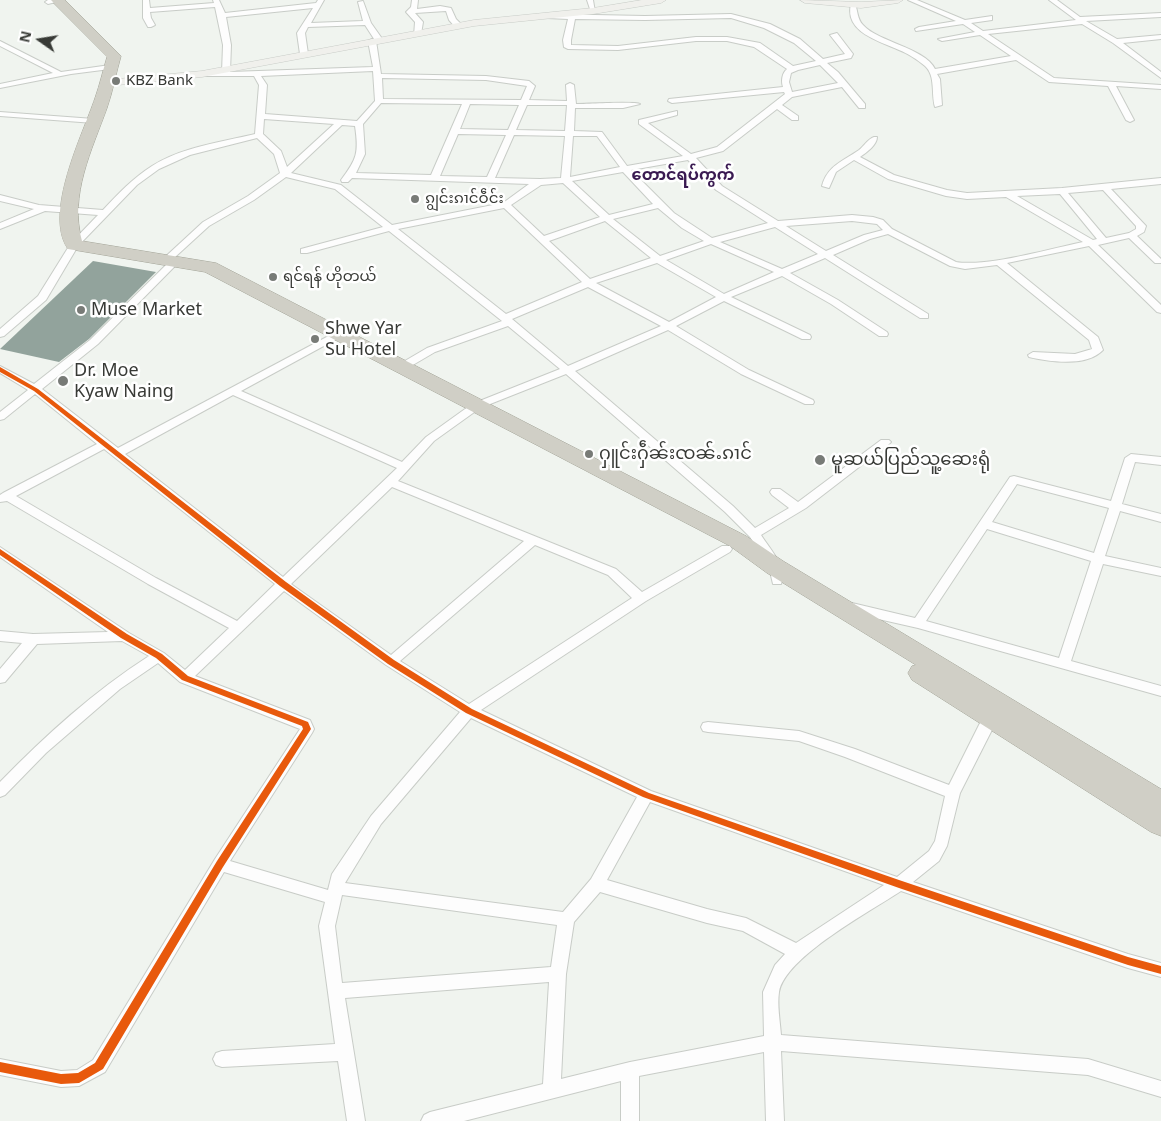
<!DOCTYPE html>
<meta charset="utf-8">
<style>
body{margin:0}
#map{position:relative;width:1161px;height:1121px;overflow:hidden;background:#f0f4ef;font-family:"Noto Sans",sans-serif}
canvas{display:block}
.north{position:absolute;left:15px;top:15px;width:50px;height:50px;-webkit-text-stroke:4px #fff;paint-order:stroke;rotate:283deg;font-size:14px;font-weight:700;line-height:20px;text-align:center;color:#383a36}
.north::after{content:'';display:block;margin:auto;width:18px;height:22px;background:#383a36;clip-path:polygon(50% 0,100% 100%,50% 72%,0 100%)}
</style>
<div id="map">
<canvas width="1161" height="1121"></canvas>
<div class="north">N</div>
</div>
<script>
const c = document.querySelector('canvas').getContext('2d');
c.lineJoin = 'round';
function paint(path, color) { c.fillStyle = color; c.fill(path, 'evenodd'); }
function trace(path, color, width, dash) { c.strokeStyle = color; c.lineWidth = width; c.lineCap = dash ? 'butt' : 'round'; c.setLineDash(dash || []); c.stroke(path); }
function label(font, color, halo, rows, align = 'center') {
  c.font = font + ' "Noto Sans","Noto Sans Myanmar",sans-serif'; c.lineWidth = 5; c.setLineDash([]); c.textBaseline = 'middle'; c.strokeStyle = halo; c.fillStyle = color; for (const [text, x, y, turn = 0] of rows) {
    c.save(); c.translate(x, y); c.rotate((+turn || 0) * Math.PI / 180); c.textAlign = isNaN(turn) ? turn : align; if (halo) c.strokeText(text, 0, 0); c.fillText(text, 0, 0); c.restore();
  }
}
paint(new Path2D(`
 M 93,261 L 156,272 L 89,339 L 59,362 L 0,349 Z`), '#92a39c');
const street = new Path2D(`
 M 48,0 L 64,0 L 48,4 L 45,2 Z
 M 143,0 L 149,0 L 150,8 L 214,3 L 213,0 L 219,0 L 225,13 L 316,3 L 318,0 L 324,0 L 311,23 L 363,21 L 358,2 L 363,1 L 371,23 L 383,40 L 382,42 L 376,42 L 365,25 L 308,27 L 305,33 L 308,54 L 304,56 L 300,54 L 297,33 L 313,8 L 226,17 L 231,45 L 230,72 L 373,67 L 368,41 L 372,39 L 376,41 L 381,74 L 486,76 L 529,81 L 535,86 L 529,100 L 567,101 L 566,85 L 570,83 L 574,85 L 576,104 C 585,104 636,101 640,104 L 623,108 L 575,108 L 574,131 L 602,132 L 627,166 L 683,156 L 639,124 L 639,120 L 677,111 L 677,115 L 648,123 L 691,154 L 717,147 L 785,94 L 784,92 L 672,103 L 668,101 L 669,99 L 783,87 C 781,81 782,73 787,69 L 754,47 L 727,41 L 696,41 L 618,50 L 568,49 L 564,47 L 563,40 L 568,19 L 547,18 L 544,18 L 544,14 L 645,16 L 731,14 L 770,24 L 800,39 L 823,59 L 845,54 L 830,35 L 837,33 L 853,54 L 851,58 L 827,63 L 838,72 L 865,104 L 865,108 L 859,108 L 842,87 L 792,97 L 782,105 L 798,116 L 798,120 L 792,120 L 777,109 L 723,151 L 696,158 L 722,186 L 778,221 L 852,215 L 873,217 L 883,220 L 892,229 L 956,262 C 988,267 1049,249 1083,242 L 1006,197 L 967,199 L 946,196 L 888,179 L 854,160 L 836,172 L 829,188 L 822,186 C 827,166 843,161 859,150 C 864,146 868,139 874,137 L 877,137 C 877,145 867,152 860,157 L 894,175 L 947,190 L 967,193 L 1062,188 L 1161,178 L 1161,184 L 1111,189 L 1146,226 L 1144,232 L 1137,236 L 1161,259 L 1161,263 L 1155,263 L 1129,238 L 1098,245 L 1161,305 L 1161,313 L 1157,312 L 1089,246 L 1007,263 L 1098,337 L 1103,350 C 1087,367 1050,362 1029,357 L 1028,355 L 1033,352 L 1075,354 L 1092,349 L 1089,340 L 997,265 L 965,269 L 950,266 L 888,234 L 870,239 L 833,255 L 928,314 L 928,318 L 920,318 L 825,258 L 790,273 L 838,300 L 887,332 L 888,334 L 887,336 L 879,336 L 831,304 L 782,276 L 731,297 L 810,335 L 811,337 L 810,339 L 802,339 L 724,301 L 676,326 L 749,370 L 813,400 L 814,402 L 813,404 L 805,404 L 741,374 L 668,330 L 575,371 L 733,506 L 755,528 L 789,508 L 772,495 L 770,492 L 772,489 L 780,489 L 798,502 L 881,440 L 889,440 L 891,442 L 889,444 L 806,508 L 761,535 C 769,548 789,569 781,584 L 773,584 L 769,567 L 750,537 L 725,512 L 566,374 L 480,408 L 434,441 L 398,481 L 616,569 L 642,592 L 722,546 L 730,546 L 732,549 L 730,552 L 646,601 L 481,710 L 651,791 L 897,877 L 929,851 L 935,841 L 945,796 L 845,757 L 799,741 L 708,732 L 703,731 L 701,727 L 703,723 L 708,722 L 799,731 L 855,749 L 949,785 L 985,713 L 993,709 L 998,710 L 1000,714 L 960,793 L 947,846 L 939,861 L 913,882 L 1128,954 L 1161,963 L 1161,977 L 1128,968 L 901,891 C 871,911 785,957 779,992 C 777,1005 780,1021 781,1035 L 1088,1059 L 1161,1081 L 1161,1097 L 1088,1075 L 781,1051 L 784,1121 L 766,1121 L 764,1052 L 639,1076 L 639,1121 L 621,1121 L 621,1081 L 464,1121 L 421,1121 L 424,1115 L 430,1112 L 543,1084 L 549,982 L 345,998 L 365,1121 L 347,1121 L 338,1061 L 222,1067 L 216,1065 L 213,1059 L 216,1053 L 222,1051 L 335,1044 L 319,926 L 325,902 L 224,872 L 105,1072 L 79,1086 L 61,1087 L 0,1075 L 0,1059 L 61,1071 L 77,1070 L 93,1060 L 215,859 L 300,729 L 180,682 L 158,663 L 120,689 L 46,753 L 5,795 L 0,797 L 0,782 C 46,735 93,692 149,656 L 122,641 L 37,644 L 5,682 L 0,683 L 0,669 L 22,643 L 0,641 L 0,631 L 33,634 L 108,632 L 0,557 L 0,547 L 129,633 L 164,653 L 185,670 L 229,628 L 148,584 L 7,501 L 0,502 L 0,495 L 3,493 L 97,444 L 35,394 L 4,419 L 0,420 L 0,412 L 28,390 L 0,373 L 0,366 L 34,384 L 90,340 L 168,263 L 164,262 L 164,258 L 203,222 L 248,196 L 280,173 L 274,154 L 257,138 L 190,155 L 159,169 L 137,185 L 78,246 L 46,300 L 4,336 L 0,337 L 0,329 L 38,296 L 71,243 L 98,215 L 45,211 L 0,229 L 0,223 L 34,209 L 0,201 L 0,195 L 39,205 L 103,210 C 118,194 133,178 152,166 C 182,147 221,142 255,134 L 259,85 L 254,76 L 202,76 L 198,74 L 202,72 L 222,72 L 223,45 L 215,7 L 150,12 L 151,18 L 155,25 L 151,27 L 148,27 L 143,18 ZM 731,18 L 764,28 L 794,43 L 816,61 L 793,66 L 760,43 L 727,37 L 696,37 L 618,46 L 571,45 L 571,40 L 575,19 L 645,20 ZM 820,65 L 838,83 L 792,92 L 789,82 L 791,73 L 798,70 ZM 373,71 L 375,101 L 357,121 L 265,114 L 267,85 L 261,76 ZM 382,78 L 486,80 L 527,86 L 521,100 L 383,99 ZM 381,103 L 462,104 L 431,175 L 356,173 L 365,154 L 363,124 ZM 470,104 L 519,105 L 508,130 L 460,129 ZM 527,105 L 567,105 L 565,131 L 516,130 ZM 264,119 L 334,124 L 287,167 L 281,151 L 263,134 ZM 342,125 L 355,126 C 359,153 357,159 341,180 L 342,182 L 348,182 L 352,178 L 529,184 L 503,203 L 392,225 L 341,185 L 291,173 ZM 458,134 L 506,135 L 487,177 L 440,176 ZM 514,135 L 565,136 L 561,178 L 540,179 L 495,178 ZM 573,136 L 597,136 L 620,167 L 570,177 ZM 688,160 L 716,190 L 768,223 L 712,238 L 674,213 L 631,170 ZM 623,172 L 653,204 L 609,215 L 572,181 ZM 286,177 L 335,189 L 383,227 L 301,249 L 301,253 L 307,253 L 389,231 L 502,321 L 427,348 L 398,365 L 397,367 L 398,369 L 406,369 L 435,352 L 508,326 L 560,369 L 472,404 L 426,437 L 402,462 L 241,391 L 342,336 L 343,334 L 338,331 L 118,448 L 42,389 L 98,344 L 178,263 L 178,259 L 174,258 L 209,226 L 254,200 ZM 563,183 L 600,217 L 544,236 L 511,205 L 541,185 ZM 1103,190 L 1136,226 L 1136,229 L 1129,233 L 1106,238 L 1068,193 ZM 1060,194 L 1097,239 L 1093,240 L 1017,196 ZM 504,208 L 582,282 L 506,314 L 398,229 ZM 658,208 L 682,228 L 704,241 L 660,256 L 613,219 ZM 605,221 L 651,258 L 590,279 L 549,241 ZM 852,221 L 877,224 L 883,230 L 864,235 L 826,251 L 786,226 ZM 775,227 L 818,254 L 782,269 L 720,242 ZM 711,244 L 774,272 L 724,294 L 666,260 ZM 657,263 L 716,297 L 669,322 L 596,283 ZM 588,287 L 661,326 L 568,366 L 512,319 ZM 233,395 L 397,468 L 283,577 L 125,454 ZM 104,449 L 275,584 L 237,621 L 156,578 L 16,496 ZM 392,487 L 524,541 L 391,655 L 291,584 ZM 535,545 L 608,575 L 632,598 L 469,704 L 400,661 ZM 284,591 L 386,665 L 460,712 L 371,816 L 332,874 L 328,890 L 230,861 L 312,733 L 314,729 L 310,720 L 195,676 ZM 471,718 L 637,797 L 591,879 L 563,912 L 345,883 L 381,824 ZM 650,802 L 884,885 L 796,943 L 746,918 L 707,909 L 607,880 ZM 600,892 L 707,923 L 743,931 L 785,954 L 775,965 L 763,992 L 764,1036 L 630,1062 L 561,1079 L 566,974 L 574,922 ZM 342,895 L 557,925 L 551,967 L 342,983 L 335,926 Z
 M 412,0 L 418,0 L 417,9 L 440,6 L 451,8 L 456,19 L 463,26 L 456,28 L 449,20 L 446,11 L 415,13 L 423,22 L 421,34 L 414,36 L 415,22 L 406,12 L 411,7 Z
 M 587,0 L 593,0 L 595,12 L 591,12 Z
 M 908,0 L 917,0 L 965,20 L 992,16 L 992,20 L 971,23 L 983,31 L 1076,20 L 1049,0 L 1057,0 L 1080,17 L 1161,13 L 1161,17 L 1086,21 L 1117,39 L 1161,35 L 1161,39 L 1123,43 L 1161,72 L 1161,78 L 1113,43 L 1082,24 L 988,34 L 1054,78 L 1161,85 L 1161,89 L 1116,86 L 1134,120 L 1130,122 L 1126,120 L 1108,86 L 1049,82 L 1016,60 L 937,74 L 940,79 L 942,105 L 935,107 C 931,94 936,76 925,66 C 918,60 907,53 899,50 C 879,41 844,32 851,4 L 855,4 C 858,11 857,19 863,25 C 878,42 925,48 935,69 L 1011,56 L 980,35 L 942,41 L 938,39 L 975,32 L 963,24 L 916,31 L 915,29 L 919,27 L 956,21 Z
 M 0,41 L 61,72 L 110,65 L 114,67 L 110,69 L 71,74 L 0,88 L 0,84 L 53,73 L 0,46 Z
 M 0,112 L 94,119 L 98,121 L 94,123 L 0,116 Z
 M 1131,454 L 1161,457 L 1161,465 L 1135,462 L 1122,504 L 1161,514 L 1161,522 L 1120,511 L 1105,556 L 1161,568 L 1161,576 L 1103,564 L 1071,661 L 1161,686 L 1161,696 L 918,628 L 852,613 L 847,611 L 846,608 L 847,605 L 852,603 L 915,618 L 1010,477 L 1014,476 L 1111,501 L 1125,458 ZM 1017,484 L 1109,508 L 1094,553 L 992,522 ZM 987,529 L 1091,561 L 1059,658 L 926,621 Z`);
const secondary = new Path2D(`
 M 642,0 L 666,0 L 661,3 L 593,14 L 474,26 L 202,77 L 107,86 L 101,83 L 107,80 L 202,71 L 474,20 L 593,8 Z
 M 800,0 L 861,2 L 903,0 L 898,3 L 861,8 L 805,3 Z`);
const highway = new Path2D(`
 M 51,0 L 65,0 L 121,56 C 116,73 113,91 107,108 C 92,150 69,195 82,241 L 216,263 L 746,536 L 783,561 L 1161,789 L 1161,836 L 1151,832 L 912,680 L 908,673 L 912,666 L 916,665 L 767,573 L 730,546 L 205,272 L 68,249 C 43,213 83,134 95,98 C 100,84 103,70 107,57 Z`);
trace(street, '#c8ccc7', 2);
trace(secondary, '#c8ccc7', 1);
trace(highway, '#a3a498', 1);
paint(street, '#fdfdfd');
paint(secondary, '#f0f0ec');
paint(highway, '#d0cfc6');
paint(new Path2D(`
 M 0,367 L 38,389 L 286,582 L 394,660 L 472,709 L 649,793 L 899,880 L 1128,957 L 1161,966 L 1161,974 L 1128,965 L 899,888 L 643,797 L 466,713 L 388,664 L 280,586 L 34,391 L 0,372 Z
 M 0,549 L 127,634 L 162,654 L 188,676 L 308,722 L 311,729 L 223,867 L 103,1069 L 79,1083 L 61,1084 L 0,1072 L 0,1062 L 61,1074 L 78,1073 L 95,1063 L 217,861 L 303,729 L 302,726 L 182,680 L 156,658 L 121,638 L 0,555 Z`), '#e8590c');
for (const [x, y, r, color] of [
 [116,81,5,"#787b77"],
 [415,199,5,"#787b77"],
 [273,277,5,"#787b77"],
 [81,310,5,"#787b77"],
 [315,339,5,"#787b77"],
 [63,381,6,"#787b77"],
 [589,454,5,"#787b77"],
 [820,460,6,"#787b77"]
]) { const dot = new Path2D(); dot.arc(x, y, r, 0, 2 * Math.PI); c.fillStyle = color; c.fill(dot); trace(dot, '#fff', 2); }
label('15px', '#383a36', '#fff', [
 ["KBZ Bank",126,81],
 ["ၵျွင်းၵၢင်ဝဵင်း",425,199],
 ["ရင်ရန် ဟိုတယ်",283,277]
], 'left');
label('bold 16px', '#3a1a52', '#fff', [
 ["တောင်ရပ်ကွက်",683,175]
]);
label('18px', '#383a36', '#fff', [
 ["Muse Market",91,310],
 ["Shwe Yar",325,329],
 ["Su Hotel",325,350],
 ["Dr. Moe",74,371],
 ["Kyaw Naing",74,392],
 ["ႁူင်းႁဵၼ်းၸၼ်ႉၵၢင်",599,454],
 ["မူဆယ်ပြည်သူ့ဆေးရုံ",831,460]
], 'left');
</script>
